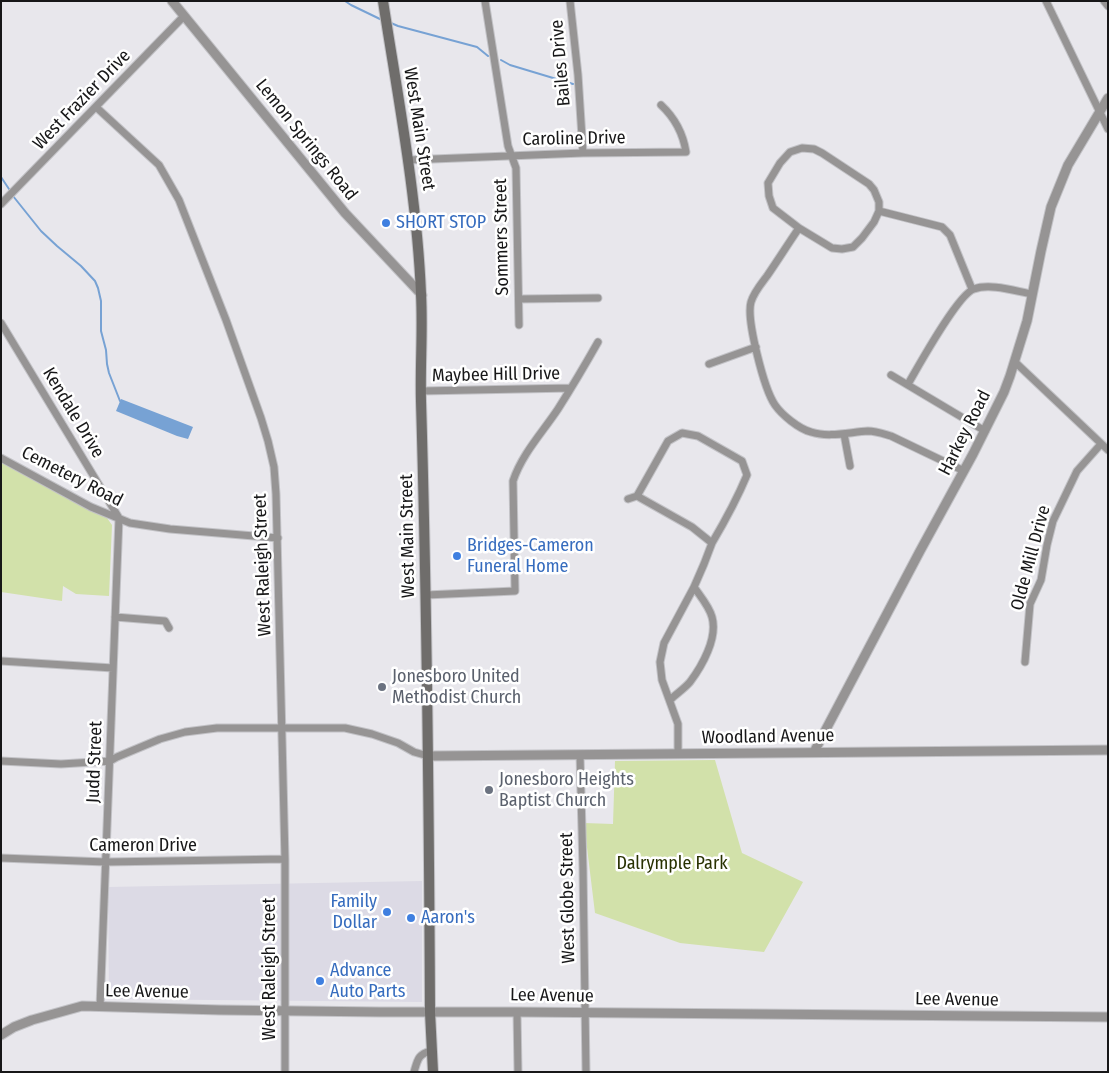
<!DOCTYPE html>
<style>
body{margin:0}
#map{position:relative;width:1109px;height:1073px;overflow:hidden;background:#e8e7ec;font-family:"Fira Sans Condensed",sans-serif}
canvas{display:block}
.frame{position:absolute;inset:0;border:2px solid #171718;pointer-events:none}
</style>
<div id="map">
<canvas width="1109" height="1073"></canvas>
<div class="frame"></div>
</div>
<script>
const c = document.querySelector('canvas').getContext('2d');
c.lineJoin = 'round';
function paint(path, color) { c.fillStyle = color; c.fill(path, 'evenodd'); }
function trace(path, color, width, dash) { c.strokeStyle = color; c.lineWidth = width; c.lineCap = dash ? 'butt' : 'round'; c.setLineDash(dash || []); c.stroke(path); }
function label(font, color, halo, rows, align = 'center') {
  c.font = font + ' "Fira Sans Condensed",sans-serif'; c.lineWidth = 5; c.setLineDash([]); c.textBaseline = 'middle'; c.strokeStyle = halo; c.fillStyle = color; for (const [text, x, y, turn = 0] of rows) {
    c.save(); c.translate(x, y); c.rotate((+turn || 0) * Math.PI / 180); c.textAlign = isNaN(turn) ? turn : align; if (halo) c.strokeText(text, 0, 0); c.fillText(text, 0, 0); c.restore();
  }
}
paint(new Path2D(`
 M 422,881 L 422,1002 L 109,999 L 108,887 Z`), '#dcdae5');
paint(new Path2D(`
 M 1,462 L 107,518 L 112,525 L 109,596 L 76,594 L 63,586 L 62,601 L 1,592 Z
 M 715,760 L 742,853 L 803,882 L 764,952 L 680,943 L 595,913 L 584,823 L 613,824 L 615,761 Z`), '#d2e1aa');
paint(new Path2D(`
 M 121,399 L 193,427 L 188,439 L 177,436 L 116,411 Z`), '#77a2d4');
trace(new Path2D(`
 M 345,1 L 351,5 L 382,20
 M 391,23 L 398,26 L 477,47 L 488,56
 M 501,60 L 510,65 L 573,84
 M 1,177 L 11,192
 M 13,196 L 41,231 L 57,246 L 81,266 L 95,281 L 98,288 L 101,301 L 101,331 L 106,350 L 107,364 L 109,373 L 120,401 L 122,402`), '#77a2d4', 2);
const minor = new Path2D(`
 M 485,1 L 508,146 L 516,168 L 519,325
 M 570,1 L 578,75 L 583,153
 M 1046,1 L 1108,129
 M 1104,1 L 1108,6
 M 96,107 L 159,165 L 179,200 L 226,320 L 261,418 L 268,441 L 274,467 L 276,494 L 285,859 L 285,1072
 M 802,148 L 814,149 L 822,153 L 869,184 L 874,190 L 879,202 L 879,211 L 874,222 L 862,238 L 853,247 L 842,249 L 832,248 L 799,228 L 773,208 L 769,196 L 768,183 L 780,163 L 790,152 Z
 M 408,160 L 583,153 L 686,152 C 683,133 675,118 661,105
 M 1,204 L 184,16
 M 879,211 L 942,227 L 950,235 L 972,289
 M 799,228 C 788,244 778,260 767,276 C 761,284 754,292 751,302 C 746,319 764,389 775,405 C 782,415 799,429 811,432 C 829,438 850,432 868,431 C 876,431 884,434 891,436 L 964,471
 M 519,299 L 598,298
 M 1,323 L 119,518 L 100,1007
 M 1015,362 L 1108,450
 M 709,364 L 756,347
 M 891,375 L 985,431
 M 908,384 C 918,367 958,294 974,289 C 990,283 1015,291 1032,294
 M 421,391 L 571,388
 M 844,434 L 850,466
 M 1,458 L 91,507 L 130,523 L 170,529 L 278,538
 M 637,496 L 668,441 L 682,433 L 698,436 L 742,461 L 747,475 C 737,499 725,521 712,543
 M 628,499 L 637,496 L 692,527 L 712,543 L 704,564 L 694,587 L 664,643 L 660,662 L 662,680 L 678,724 L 678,754
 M 426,595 L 515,591 L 513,481 C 522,454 542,433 558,409 C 572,387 585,365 598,342
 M 115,617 L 165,621 L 169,628
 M 1,661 L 113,668
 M 1025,662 L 1030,604 L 1041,580 L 1047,545 L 1053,521 L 1077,471 L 1101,444
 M 670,700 C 676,694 684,689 690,682 C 702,666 718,638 712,617 C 709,606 700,596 694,587
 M 580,755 L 583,869 L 586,1072
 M 1,761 L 61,764 L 110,761 L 117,757 L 160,739 L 185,732 L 217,728 L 345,728 L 372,734 L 398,743 L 414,752 L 428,756
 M 1,858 L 106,862 L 285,859
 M 517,1012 L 518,1072
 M 414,1072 C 418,1058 418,1055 432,1050`);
const tertiary = new Path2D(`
 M 172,1 L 345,213 L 422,295
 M 814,752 L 920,551 L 973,454 L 1004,392 L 1010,376 L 1027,321 L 1041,251 L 1051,207 L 1068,165 L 1108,98
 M 428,756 L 1108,750
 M 1,1035 L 14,1027 L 32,1020 L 82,1006 L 220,1010 L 380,1012 L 517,1012 L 1108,1017`);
const secondary = new Path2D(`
 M 383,1 C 398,98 417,196 421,294 C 423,330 420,365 421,401 C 427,605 429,809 430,1012 L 433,1072`);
trace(minor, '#c2c2c6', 9);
trace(tertiary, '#c2c2c6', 11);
trace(secondary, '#c2c2c6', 12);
trace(minor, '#969494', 7);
trace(tertiary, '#969494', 9);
trace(secondary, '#6f6d6b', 10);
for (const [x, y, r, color] of [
 [386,223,5,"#3f7fe0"],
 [457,556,5,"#3f7fe0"],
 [382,687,5,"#6b7280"],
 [489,790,5,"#6b7280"],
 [387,912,5,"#3f7fe0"],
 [411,918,5,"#3f7fe0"],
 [320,981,5,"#3f7fe0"]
]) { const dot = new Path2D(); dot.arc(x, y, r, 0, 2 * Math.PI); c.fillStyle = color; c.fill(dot); trace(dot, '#fff', 2); }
label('18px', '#171718', '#fff', [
 ["Bailes Drive",561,63,-95],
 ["West Frazier Drive",82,100,-46],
 ["West Main Street",419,129,81],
 ["Caroline Drive",574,139,-1],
 ["Lemon Springs Road",306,140,51],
 ["Sommers Street",502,237,-91],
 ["Maybee Hill Drive",496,375,-1],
 ["Kendale Drive",73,413,59],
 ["Harkey Road",965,433,-63],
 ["Cemetery Road",72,477,27],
 ["West Main Street",408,536,-91],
 ["Olde Mill Drive",1031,558,-75],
 ["West Raleigh Street",263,565,-92],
 ["Woodland Avenue",768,737,-1],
 ["Judd Street",95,762,-88],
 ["Cameron Drive",143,846],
 ["West Globe Street",568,898,-91],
 ["West Raleigh Street",270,969,-90],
 ["Lee Avenue",147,992,1],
 ["Lee Avenue",552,996,1],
 ["Lee Avenue",957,1000,1]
]);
label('18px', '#366cbe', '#fff', [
 ["SHORT STOP",396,223],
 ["Bridges-Cameron",467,546],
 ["Funeral Home",467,567],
 ["Family",377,902,"right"],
 ["Dollar",377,923,"right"],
 ["Aaron's",421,918],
 ["Advance",330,971],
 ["Auto Parts",330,992]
], 'left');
label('18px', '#5b616d', '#fff', [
 ["Jonesboro United",392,677],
 ["Methodist Church",392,698],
 ["Jonesboro Heights",499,780],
 ["Baptist Church",499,801]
], 'left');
label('18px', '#283100', '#fff', [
 ["Dalrymple Park",672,864]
]);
</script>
